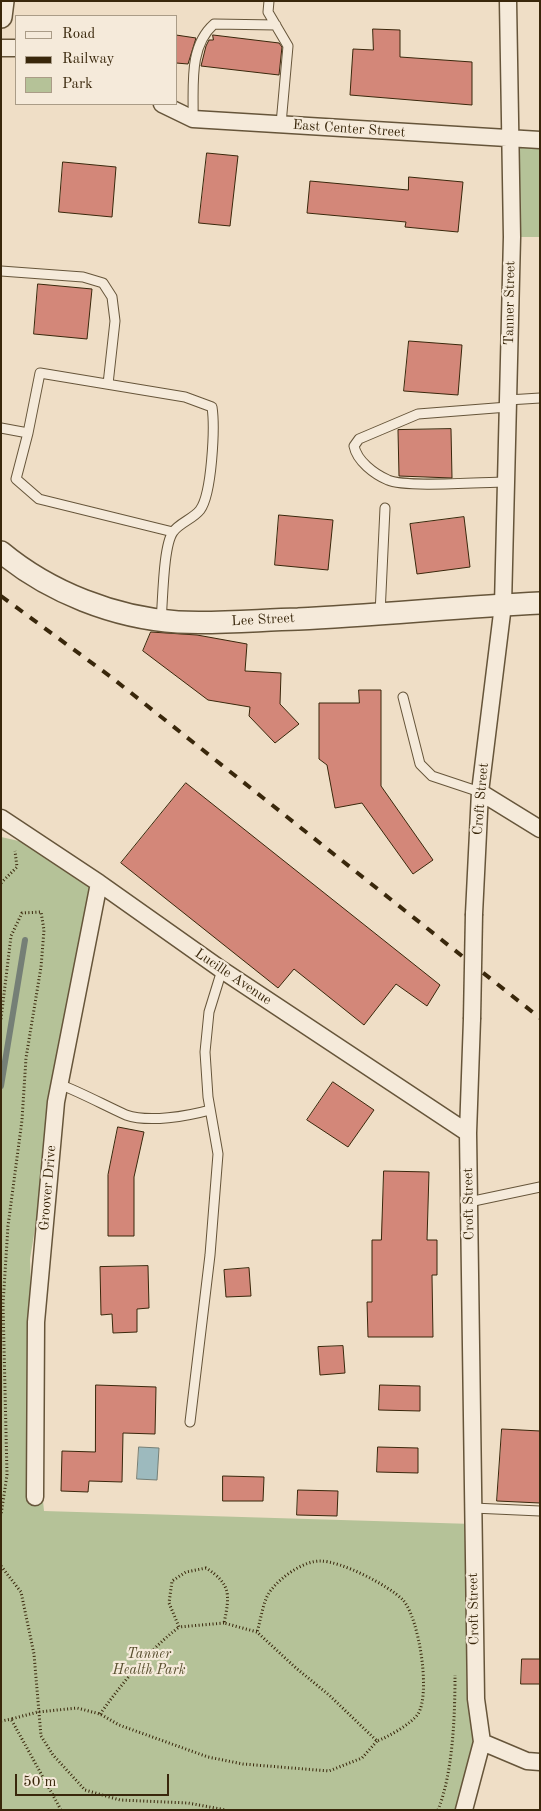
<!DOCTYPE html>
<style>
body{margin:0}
#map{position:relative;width:541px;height:1811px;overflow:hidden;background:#efdec6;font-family:"Old Standard TT",serif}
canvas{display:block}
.frame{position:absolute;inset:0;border:2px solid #39270b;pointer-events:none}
.legend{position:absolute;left:15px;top:15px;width:162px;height:90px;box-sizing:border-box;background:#f5eada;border:1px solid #aa9c87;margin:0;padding:6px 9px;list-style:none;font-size:15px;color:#39270b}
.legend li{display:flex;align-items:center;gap:10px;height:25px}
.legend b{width:25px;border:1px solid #aa9c87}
.scale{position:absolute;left:15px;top:1774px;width:154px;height:22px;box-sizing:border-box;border:2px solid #39270b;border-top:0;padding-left:6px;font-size:15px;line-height:18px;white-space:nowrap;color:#39270b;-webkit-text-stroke:4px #f5eada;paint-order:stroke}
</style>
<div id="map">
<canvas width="541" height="1811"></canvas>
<div class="frame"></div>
<ul class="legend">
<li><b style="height:6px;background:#f5eada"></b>Road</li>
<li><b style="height:6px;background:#39270b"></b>Railway</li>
<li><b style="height:14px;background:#b5c298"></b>Park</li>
</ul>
<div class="scale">50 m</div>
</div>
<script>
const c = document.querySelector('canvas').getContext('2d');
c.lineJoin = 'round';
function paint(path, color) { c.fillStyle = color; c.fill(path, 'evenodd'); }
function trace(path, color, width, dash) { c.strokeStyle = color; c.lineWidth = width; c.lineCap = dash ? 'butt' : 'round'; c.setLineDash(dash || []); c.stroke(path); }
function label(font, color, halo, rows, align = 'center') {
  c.font = font + ' "Old Standard TT",serif'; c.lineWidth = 4.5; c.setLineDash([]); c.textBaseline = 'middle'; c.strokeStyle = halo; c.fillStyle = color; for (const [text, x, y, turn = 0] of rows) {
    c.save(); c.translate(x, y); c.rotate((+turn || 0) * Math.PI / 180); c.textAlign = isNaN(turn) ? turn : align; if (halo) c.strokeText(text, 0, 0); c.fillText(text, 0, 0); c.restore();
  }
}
paint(new Path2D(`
 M 511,139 L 540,140 L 540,237 L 512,237 Z
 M 1,837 L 19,841 L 99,883 L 56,1102 L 30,1259 L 34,1409 L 44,1511 L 473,1524 L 482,1742 L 463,1810 L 1,1810 Z`), '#b5c298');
const water = new Path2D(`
 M 139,1447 L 159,1448 L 157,1480 L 137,1479 Z`);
paint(water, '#9dbabe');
trace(water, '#757f76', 1);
trace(new Path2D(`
 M 1,1086 L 25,940`), '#757f76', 6);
const building = new Path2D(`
 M 373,29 L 400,30 L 400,57 L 472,62 L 472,105 L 350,95 L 353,49 L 373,50 Z
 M 176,35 L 196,38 L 188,64 L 176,63 Z
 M 213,35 L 279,43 L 282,47 L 279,75 L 201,66 L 206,46 L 209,40 L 213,40 Z
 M 207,153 L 238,156 L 230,226 L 199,223 Z
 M 63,162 L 116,167 L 112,217 L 59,212 Z
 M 409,177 L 463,182 L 458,232 L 405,227 L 406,222 L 307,213 L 310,181 L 408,190 Z
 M 38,284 L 92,289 L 87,339 L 34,334 Z
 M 409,341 L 462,345 L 458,395 L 404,391 Z
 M 451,429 L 452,478 L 399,476 L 398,430 Z
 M 279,515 L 333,520 L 328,570 L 275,565 Z
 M 464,517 L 470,567 L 417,574 L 410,524 Z
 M 151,632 L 197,635 L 247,644 L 245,671 L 281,673 L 280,704 L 299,724 L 275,743 L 249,716 L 250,707 L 208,700 L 143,651 Z
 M 359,690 L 381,690 L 381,786 L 433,860 L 413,874 L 362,803 L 335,808 L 327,765 L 319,759 L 319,703 L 359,703 Z
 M 186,783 L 440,985 L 427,1006 L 396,984 L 364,1025 L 294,969 L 278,988 L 121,863 Z
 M 333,1082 L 374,1110 L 348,1147 L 307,1120 Z
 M 118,1127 L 144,1132 L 134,1177 L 134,1236 L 108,1236 L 108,1175 Z
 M 384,1171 L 429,1172 L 427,1240 L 437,1240 L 437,1275 L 432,1275 L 433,1337 L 368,1337 L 367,1302 L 372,1302 L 372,1240 L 381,1240 Z
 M 148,1266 L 149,1308 L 137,1309 L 137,1332 L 113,1333 L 112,1314 L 101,1315 L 100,1267 Z
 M 249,1268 L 251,1296 L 226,1297 L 224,1270 Z
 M 343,1346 L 345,1373 L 320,1375 L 318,1347 Z
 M 96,1385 L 156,1387 L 155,1434 L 123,1433 L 122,1482 L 89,1481 L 88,1492 L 61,1491 L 62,1451 L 95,1452 Z
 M 380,1385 L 420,1386 L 420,1411 L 379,1410 Z
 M 502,1429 L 540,1431 L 540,1503 L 497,1501 Z
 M 378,1447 L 418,1448 L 418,1473 L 377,1472 Z
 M 223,1476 L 264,1477 L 263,1501 L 223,1501 Z
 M 298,1490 L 338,1491 L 337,1516 L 297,1515 Z
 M 522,1659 L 540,1659 L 540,1684 L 521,1684 Z`);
paint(building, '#d38779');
trace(building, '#39270b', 1);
const service = new Path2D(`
 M 269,1 L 268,12 L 288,46 L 281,124
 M 193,119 C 194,87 188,47 214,24 L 276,25
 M 1,271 L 83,277 L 103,283 L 112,297 L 115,321 L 108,384
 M 508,400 L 540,398
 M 1,428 L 28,433 L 40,373 L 185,397 L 212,407 C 215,427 212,494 200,510 C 193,519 179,523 173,532 C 163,546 163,601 161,620
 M 28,433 L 16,479 L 39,499 L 173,532
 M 506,482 C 483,482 405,488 388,480 C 374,474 357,461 354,446 L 359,439 L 418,414 L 508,407
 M 380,614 L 385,508
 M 403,697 L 420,764 L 432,776 L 480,792
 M 59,1084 C 82,1093 104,1105 126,1115 C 149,1123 188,1116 210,1110
 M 469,1202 L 540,1187
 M 190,1422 L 210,1255 L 218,1154 L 208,1097 L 205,1052 L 209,1012 L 222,970
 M 473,1508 L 540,1511`);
const minor = new Path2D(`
 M 1,48 L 16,48
 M 162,104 L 193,119 L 540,140
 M 480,792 L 540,829
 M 1,818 L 99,883 L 222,970 L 468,1133
 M 474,914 L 480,792 L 503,605 L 512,237 L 508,1
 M 35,1497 L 36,1322 L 56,1102 L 99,883
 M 482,1742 L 527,1761 L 540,1762
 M 464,1810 L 482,1742 L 476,1699 L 468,1133 L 472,1019`);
const tertiary = new Path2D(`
 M 1,17 L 3,1
 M 1,552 C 49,592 115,618 178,622 C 218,624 258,620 298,619 C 379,615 459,607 540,603`);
trace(service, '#66553a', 11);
trace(minor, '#66553a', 19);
trace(tertiary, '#66553a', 24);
trace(new Path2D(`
 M 1,883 L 17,867 L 15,851
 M 1,1019 L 11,936 L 22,913 L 41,912 L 44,930 L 41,967 L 26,1058 L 22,1120 L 8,1226 L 3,1304 L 7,1475 L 1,1515
 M 1,1566 L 21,1592 L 34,1654 L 41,1736 L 53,1755 L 85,1790 L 120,1800 L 188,1803 L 226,1810
 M 224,1623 L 179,1627 L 169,1603 L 172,1581 L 186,1572 L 206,1568 C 231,1584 230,1595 224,1623 L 257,1632 L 296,1668 L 329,1695 L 377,1741 C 388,1737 411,1724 418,1714 C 431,1693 419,1618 403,1600 C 388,1585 341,1561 320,1561 C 304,1561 282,1576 272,1589 C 263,1598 261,1620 257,1632
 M 100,1714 C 124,1681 147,1652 179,1627
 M 1,1721 L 12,1719
 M 61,1810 L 11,1719 L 38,1712 L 77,1708 L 100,1714 L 119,1725 L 208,1757 L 243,1764 L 329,1771 L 362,1758 L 377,1741
 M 438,1810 C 453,1773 455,1715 455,1675`), '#39270b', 3, [1, 2.5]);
trace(service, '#f5eada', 9);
trace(minor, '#f5eada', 16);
trace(tertiary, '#f5eada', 21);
trace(new Path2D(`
 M 1,596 L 111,677 L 540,1018`), '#39270b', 4, [9, 9]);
const minorBridge = new Path2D(`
 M 472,1019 L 474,914`);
trace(minorBridge, '#66553a', 19, []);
trace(minorBridge, '#f5eada', 16);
label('14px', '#39270b', '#f5eada', [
 ["East Center Street",349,129,4],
 ["Tanner Street",510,303,-89],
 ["Lee Street",263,620,-3],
 ["Croft Street",481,799,-85],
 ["Lucille Avenue",233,977,34],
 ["Groover Drive",48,1188,-85],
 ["Croft Street",469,1204,-91],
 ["Croft Street",474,1609,-91]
]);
label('italic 14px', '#584e2e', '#f5eada', [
 ["Tanner",149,1654],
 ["Health Park",149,1670]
]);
</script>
